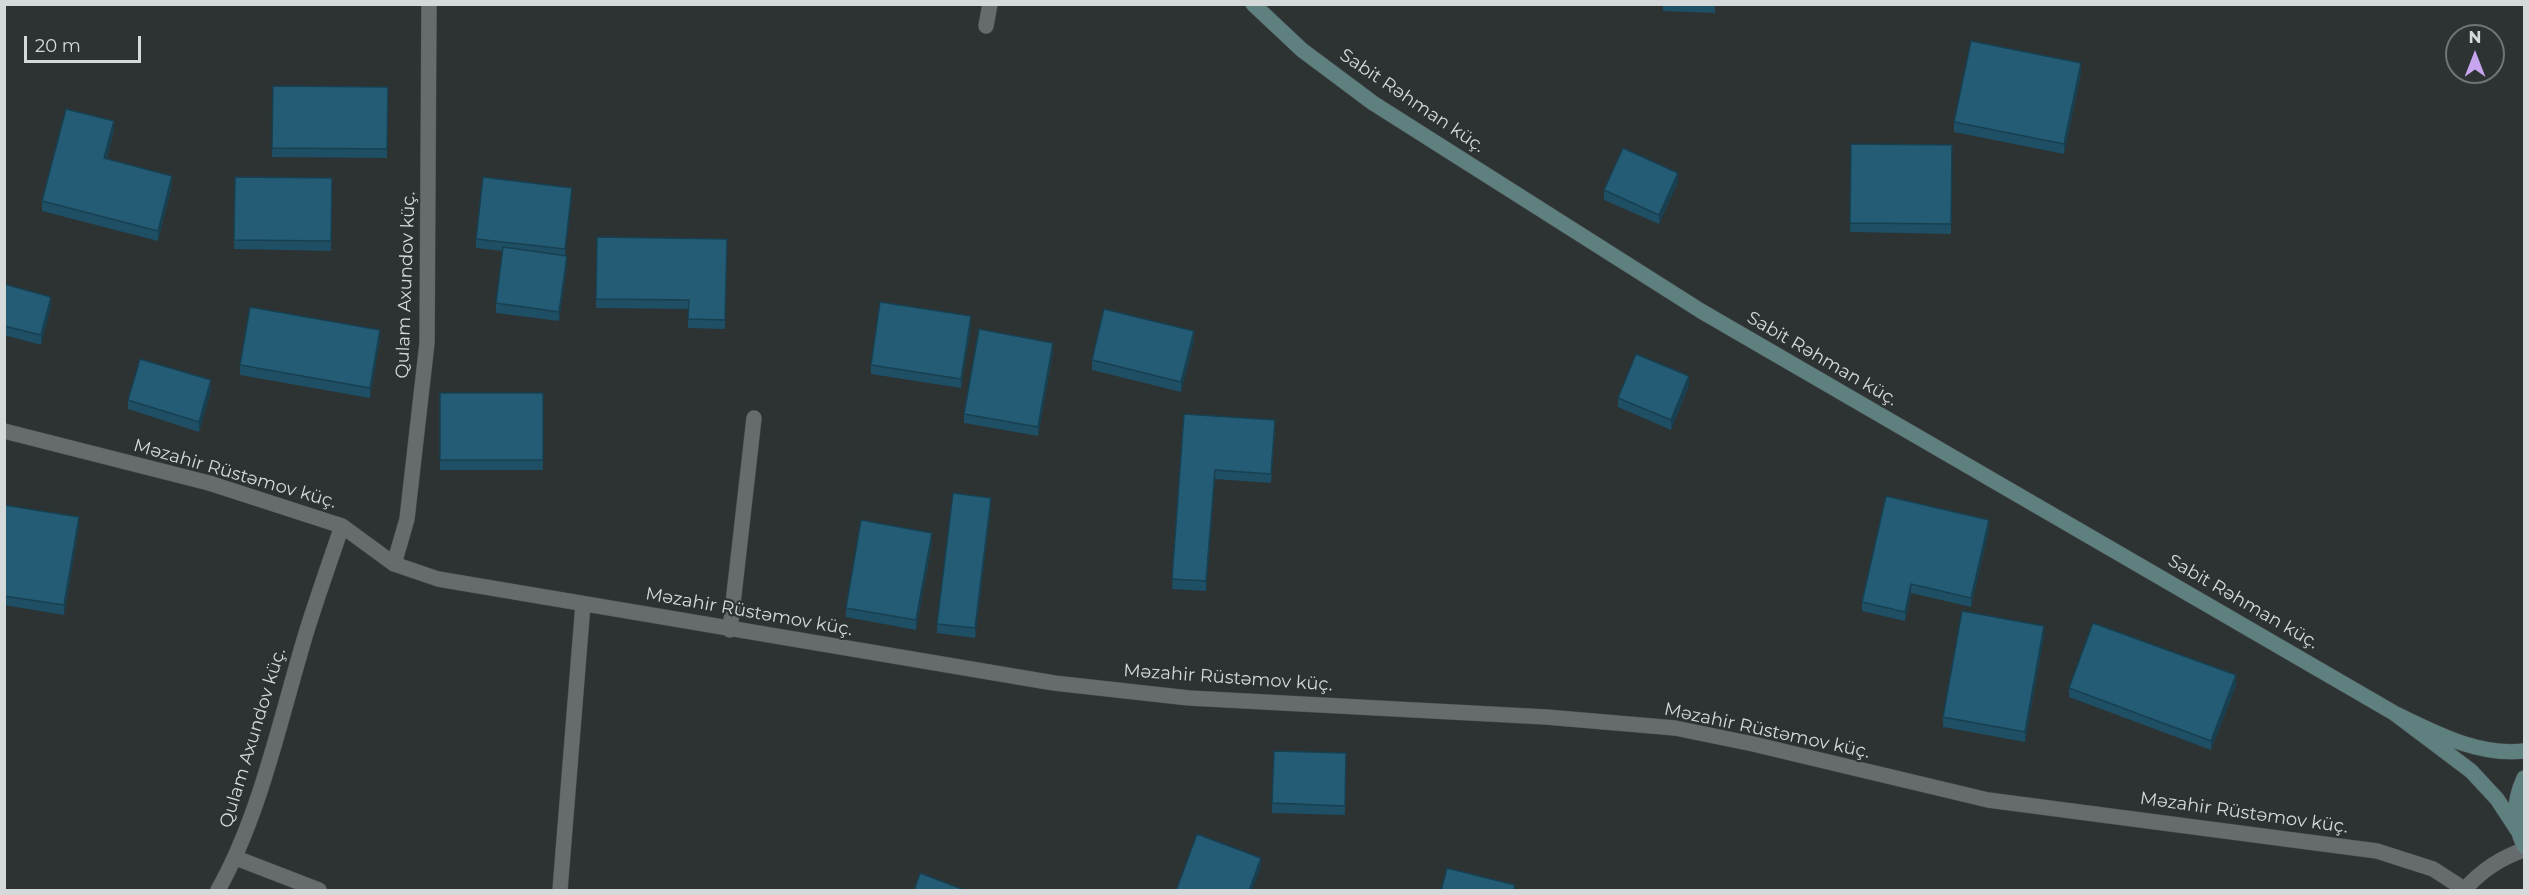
<!DOCTYPE html>
<meta charset="utf-8">
<style>
body{margin:0}
#map{position:relative;width:2529px;height:895px;overflow:hidden;background:#2d3233;font-family:Montserrat,sans-serif}
canvas{display:block}
.frame{position:absolute;inset:0;border:6px solid #d6d9da;pointer-events:none}
.north{position:absolute;left:2445px;top:24px;width:60px;height:60px;box-sizing:border-box;background:#2d3233;border:2px solid #717576;border-radius:50%;rotate:0deg;font-size:16px;font-weight:700;line-height:24px;text-align:center;color:#d6d9da}
.north::after{content:'';display:block;margin:auto;width:21px;height:27px;background:#c7a6ef;clip-path:polygon(50% 0,100% 100%,50% 72%,0 100%)}
.scale{position:absolute;left:24px;top:36px;width:117px;height:27px;box-sizing:border-box;border:3px solid #d6d9da;border-top:0;padding-left:8px;font-size:18px;line-height:21px;white-space:nowrap;color:#d6d9da;-webkit-text-stroke:4px #2d3233;paint-order:stroke}
</style>
<div id="map">
<canvas width="2529" height="895"></canvas>
<div class="frame"></div>
<div class="north">N</div>
<div class="scale">20 m</div>
</div>
<script>
const c = document.querySelector('canvas').getContext('2d');
c.lineJoin = 'round';
function trace(path, color, width, dash) { c.strokeStyle = color; c.lineWidth = width; c.lineCap = dash ? 'butt' : 'round'; c.setLineDash(dash || []); c.stroke(path); }
function paint(path, color) { c.fillStyle = color; c.fill(path, 'evenodd'); }
function label(font, color, halo, rows, align = 'center') {
  c.font = font + ' Montserrat,sans-serif'; c.lineWidth = 4.5; c.setLineDash([]); c.textBaseline = 'middle'; c.strokeStyle = halo; c.fillStyle = color; for (const [text, x, y, turn = 0] of rows) {
    c.save(); c.translate(x, y); c.rotate((+turn || 0) * Math.PI / 180); c.textAlign = isNaN(turn) ? turn : align; if (halo) c.strokeText(text, 0, 0); c.fillText(text, 0, 0); c.restore();
  }
}
const minor = new Path2D(`
 M 986,26 L 990,4
 M 4,431 L 209,483 L 342,526 L 394,564 L 438,579 L 1054,683 L 1189,698 L 1546,717 L 1675,728 L 1753,744 L 1988,800 L 2377,851 L 2433,869 L 2464,889
 M 394,564 L 407,519 L 427,343 L 429,4
 M 730,630 L 754,418
 M 236,858 L 319,890
 M 218,890 C 261,814 281,715 307,630 C 318,595 330,561 342,526
 M 560,890 L 583,604
 M 2464,890 C 2481,871 2499,858 2524,850`);
const secondary = new Path2D(`
 M 1253,4 L 1302,50 L 1373,103 L 1701,311 L 2394,713
 M 2524,778 C 2513,802 2513,822 2524,846
 M 2518,831 L 2497,799 L 2471,771 L 2394,713 C 2436,733 2477,756 2524,751`);
trace(minor, '#4b4f50', 16);
trace(secondary, '#4b4f50', 16);
trace(minor, '#666c6d', 15);
trace(secondary, '#5e8180', 15);
paint(new Path2D(`
 M 1663,4 L 1715,4 L 1715,13 L 1663,11 Z
 M 2081,73 L 2064,154 L 1954,132 L 1954,122 Z
 M 273,86 L 388,87 L 387,158 L 272,157 Z
 M 114,130 L 107,159 L 172,185 L 158,241 L 42,211 L 42,201 Z
 M 1851,144 L 1952,145 L 1951,234 L 1850,232 Z
 M 235,177 L 332,178 L 331,251 L 234,249 Z
 M 1678,182 L 1659,224 L 1604,200 L 1604,190 Z
 M 572,197 L 565,255 L 567,265 L 559,321 L 496,313 L 496,303 L 503,251 L 476,248 L 476,239 Z
 M 597,237 L 727,239 L 725,329 L 688,328 L 688,309 L 596,308 Z
 M 4,284 L 51,306 L 41,345 L 4,335 Z
 M 971,325 L 961,388 L 871,374 L 871,365 Z
 M 380,339 L 370,398 L 240,375 L 240,365 Z
 M 1194,340 L 1181,392 L 1092,370 L 1092,360 Z
 M 1053,352 L 1038,436 L 964,423 L 964,414 Z
 M 1689,385 L 1671,430 L 1618,407 L 1618,398 Z
 M 211,390 L 199,432 L 128,409 L 128,400 Z
 M 440,393 L 543,393 L 543,470 L 440,470 Z
 M 1184,414 L 1275,430 L 1271,483 L 1215,479 L 1206,591 L 1172,589 Z
 M 4,505 L 79,526 L 64,615 L 4,605 Z
 M 991,507 L 975,638 L 937,633 L 937,624 Z
 M 1989,529 L 1971,607 L 1911,593 L 1905,621 L 1862,611 L 1862,602 Z
 M 932,542 L 916,630 L 846,617 L 846,608 Z
 M 2044,635 L 2025,742 L 1943,727 L 1943,717 Z
 M 2236,685 L 2211,750 L 2069,697 L 2069,688 Z
 M 1346,753 L 1345,815 L 1272,813 L 1272,803 Z`), '#1e4f64');
paint(new Path2D(`
 M 2081,63 L 2081,73 L 2064,154 L 2064,144 Z
 M 114,121 L 114,130 L 104,168 L 104,158 Z
 M 1678,173 L 1678,182 L 1659,224 L 1659,215 Z
 M 172,176 L 172,185 L 158,241 L 158,231 Z
 M 572,188 L 572,197 L 565,258 L 565,249 Z
 M 567,256 L 567,265 L 559,321 L 559,312 Z
 M 51,297 L 51,306 L 41,345 L 41,335 Z
 M 971,316 L 971,325 L 961,388 L 961,379 Z
 M 380,330 L 380,339 L 370,398 L 370,388 Z
 M 1194,331 L 1194,340 L 1181,392 L 1181,382 Z
 M 1053,343 L 1053,352 L 1038,436 L 1038,427 Z
 M 1689,376 L 1689,385 L 1671,430 L 1671,420 Z
 M 211,380 L 211,390 L 199,432 L 199,422 Z
 M 1215,470 L 1215,479 L 1206,591 L 1206,581 Z
 M 991,498 L 991,507 L 975,638 L 975,628 Z
 M 79,517 L 79,526 L 64,615 L 64,605 Z
 M 1989,520 L 1989,529 L 1971,607 L 1971,598 Z
 M 932,533 L 932,542 L 916,630 L 916,620 Z
 M 1911,584 L 1911,593 L 1905,621 L 1905,612 Z
 M 2044,626 L 2044,635 L 2025,742 L 2025,732 Z
 M 2236,675 L 2236,685 L 2211,750 L 2211,741 Z
 M 1261,858 L 1261,867 L 1252,891 L 1249,891 Z`), '#184051');
const building = new Path2D(`
 M 1971,41 L 2081,63 L 2064,144 L 1954,122 Z
 M 273,86 L 388,87 L 387,149 L 272,148 Z
 M 66,109 L 114,121 L 104,158 L 172,176 L 158,231 L 42,201 Z
 M 1851,144 L 1952,145 L 1951,224 L 1850,223 Z
 M 1623,148 L 1678,173 L 1659,215 L 1604,190 Z
 M 235,177 L 332,178 L 331,241 L 234,240 Z
 M 483,177 L 572,188 L 565,249 L 476,239 Z
 M 597,237 L 727,239 L 725,320 L 688,319 L 689,300 L 596,299 Z
 M 503,247 L 567,256 L 559,312 L 496,303 Z
 M 4,284 L 51,297 L 41,335 L 4,326 Z
 M 880,302 L 971,316 L 961,379 L 871,365 Z
 M 250,307 L 380,330 L 370,388 L 240,365 Z
 M 1104,309 L 1194,331 L 1181,382 L 1092,360 Z
 M 979,329 L 1053,343 L 1038,427 L 964,414 Z
 M 1636,354 L 1689,376 L 1671,420 L 1618,398 Z
 M 140,359 L 211,380 L 199,422 L 128,400 Z
 M 440,393 L 543,393 L 543,460 L 440,460 Z
 M 1184,414 L 1275,420 L 1271,474 L 1215,470 L 1206,581 L 1172,579 Z
 M 953,493 L 991,498 L 975,628 L 937,624 Z
 M 1886,496 L 1989,520 L 1971,598 L 1911,584 L 1905,612 L 1862,602 Z
 M 4,505 L 79,517 L 64,605 L 4,596 Z
 M 861,520 L 932,533 L 916,620 L 846,608 Z
 M 1962,611 L 2044,626 L 2025,732 L 1943,717 Z
 M 2093,623 L 2236,675 L 2211,741 L 2069,688 Z
 M 1274,751 L 1346,753 L 1345,806 L 1272,803 Z
 M 1197,834 L 1261,858 L 1249,891 L 1176,891 Z
 M 1447,868 L 1515,885 L 1513,891 L 1441,891 Z
 M 920,873 L 967,891 L 914,891 Z`);
paint(building, '#235c74');
trace(building, '#184051', 1.5);
label('18px', '#d6d9da', '#2d3233', [
 ["Sabit Rəhman küç.",1412,101,34],
 ["Qulam Axundov küç.",406,285,-88],
 ["Sabit Rəhman küç.",1822,359,30],
 ["Məzahir Rüstəmov küç.",235,474,16],
 ["Sabit Rəhman küç.",2243,602,30],
 ["Məzahir Rüstəmov küç.",749,612,10],
 ["Məzahir Rüstəmov küç.",1228,678,4],
 ["Məzahir Rüstəmov küç.",1767,731,12],
 ["Qulam Axundov küç.",253,738,-73],
 ["Məzahir Rüstəmov küç.",2244,813,8]
]);
</script>
